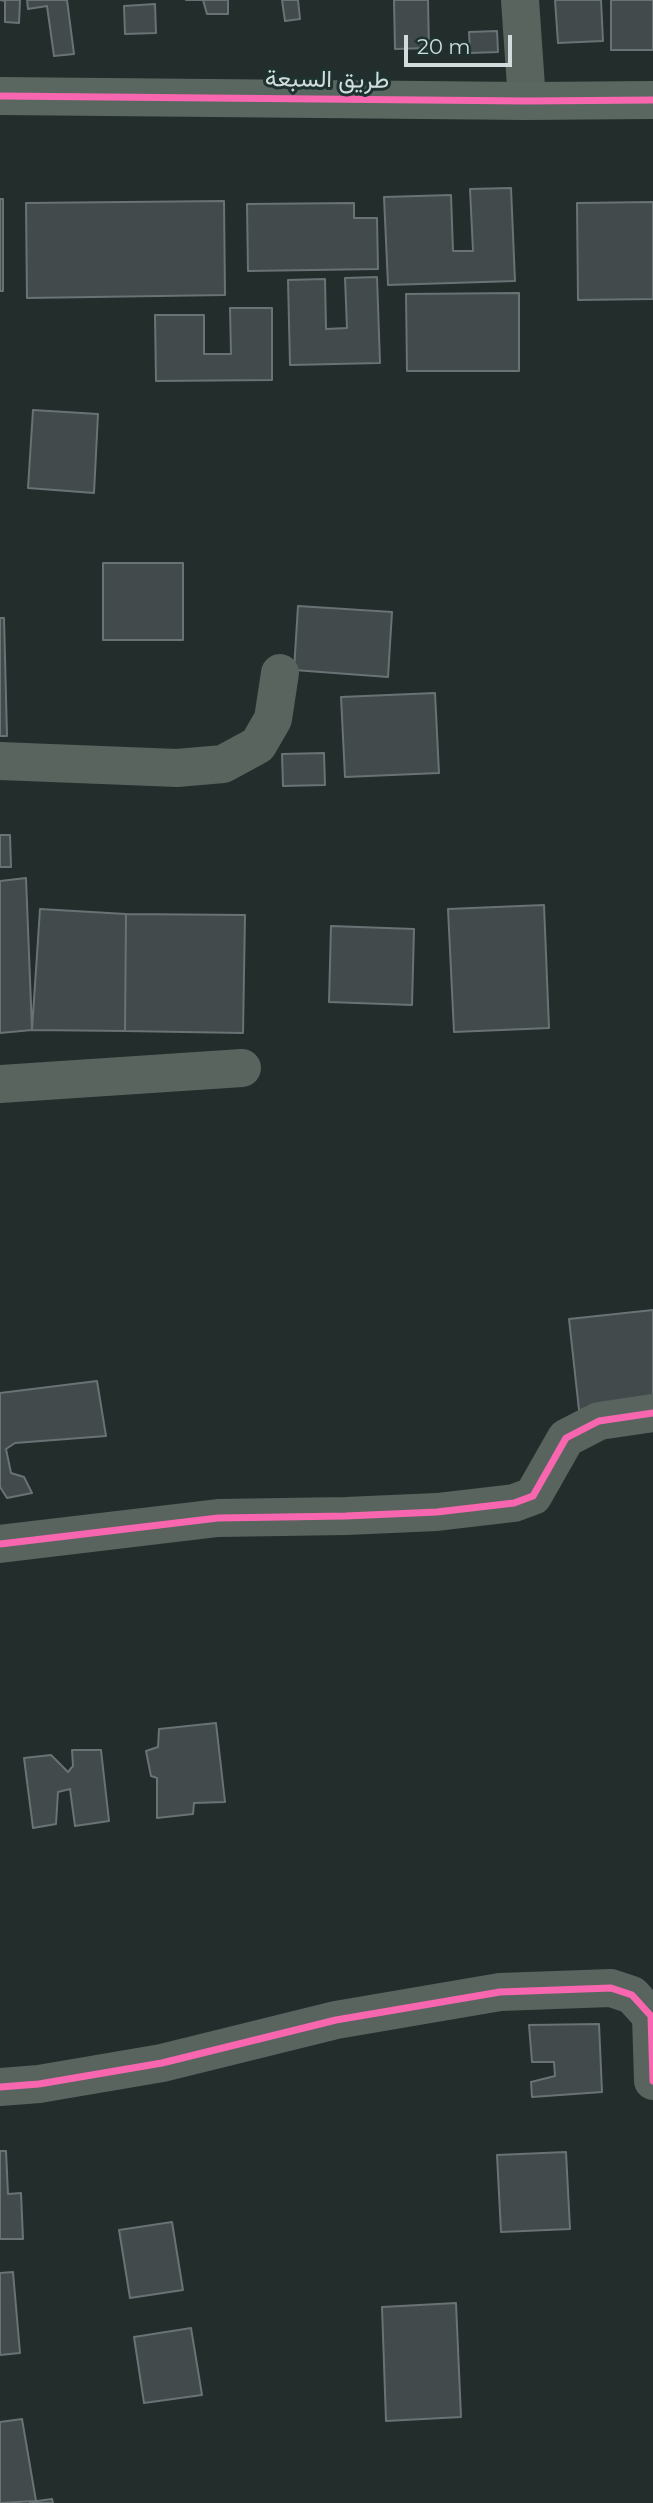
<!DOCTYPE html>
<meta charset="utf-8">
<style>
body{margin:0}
#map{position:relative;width:653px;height:2503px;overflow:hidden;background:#232d2c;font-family:Montserrat,sans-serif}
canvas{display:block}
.scale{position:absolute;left:404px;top:35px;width:108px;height:32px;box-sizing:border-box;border:4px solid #d1dddc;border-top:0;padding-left:9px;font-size:21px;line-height:24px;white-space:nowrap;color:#d1dddc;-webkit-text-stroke:5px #1e3230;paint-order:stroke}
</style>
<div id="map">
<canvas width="653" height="2503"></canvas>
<div class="scale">20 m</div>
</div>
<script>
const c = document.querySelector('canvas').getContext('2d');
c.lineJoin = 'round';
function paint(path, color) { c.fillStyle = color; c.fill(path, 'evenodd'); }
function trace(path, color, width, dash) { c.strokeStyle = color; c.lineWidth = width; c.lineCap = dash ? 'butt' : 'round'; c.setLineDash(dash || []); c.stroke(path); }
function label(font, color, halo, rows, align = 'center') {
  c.font = font + ' Montserrat,Vazirmatn,sans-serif'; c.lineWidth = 6; c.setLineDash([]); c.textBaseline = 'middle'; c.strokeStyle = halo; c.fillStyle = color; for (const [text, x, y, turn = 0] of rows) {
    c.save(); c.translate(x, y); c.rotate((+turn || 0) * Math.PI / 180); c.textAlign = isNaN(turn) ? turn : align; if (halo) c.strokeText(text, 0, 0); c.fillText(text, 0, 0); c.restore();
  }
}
const building = new Path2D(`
 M 0,0 L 20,0 L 19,23 L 5,22 L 5,1 Z
 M 27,0 L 67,0 L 74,54 L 54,56 L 47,6 L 28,9 Z
 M 186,0 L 228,0 L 228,14 L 207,14 L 203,0 Z
 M 282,0 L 298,0 L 300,19 L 285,21 Z
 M 394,0 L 428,0 L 429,48 L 395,49 Z
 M 555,0 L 601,0 L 603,41 L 558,43 Z
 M 611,0 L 653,0 L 653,50 L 611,50 Z
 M 155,4 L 156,33 L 125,34 L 124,6 Z
 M 497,31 L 498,52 L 470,53 L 469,32 Z
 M 511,188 L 515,281 L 388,285 L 384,197 L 451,195 L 453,251 L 473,251 L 470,189 Z
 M 0,199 L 3,199 L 3,291 L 0,291 Z
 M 224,201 L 225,295 L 27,298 L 26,203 Z
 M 653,202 L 653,299 L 578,300 L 577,203 Z
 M 354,203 L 354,218 L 377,218 L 378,269 L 248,271 L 247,204 Z
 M 377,277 L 380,363 L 290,365 L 288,280 L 325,279 L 326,329 L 347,328 L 345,278 Z
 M 519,293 L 519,371 L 407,371 L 406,294 Z
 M 230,308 L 272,308 L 272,380 L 156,381 L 155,315 L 204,315 L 204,354 L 231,354 Z
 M 33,410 L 98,414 L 94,493 L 28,488 Z
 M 103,563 L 183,563 L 183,640 L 103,640 Z
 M 298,606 L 392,612 L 388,677 L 294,670 Z
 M 0,618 L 4,618 L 7,736 L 0,736 Z
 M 435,693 L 439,773 L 345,777 L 341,697 Z
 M 324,753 L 325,785 L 283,786 L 282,754 Z
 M 0,835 L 10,835 L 11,867 L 0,867 Z
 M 26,878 L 32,1030 L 0,1033 L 0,881 Z
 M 544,905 L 549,1028 L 454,1032 L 448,909 Z
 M 40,909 L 126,914 L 125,1031 L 32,1030 Z
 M 126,914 L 245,915 L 243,1033 L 125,1031 Z
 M 331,926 L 414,929 L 412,1005 L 329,1002 Z
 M 653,1310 L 653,1403 L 579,1410 L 569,1319 Z
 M 97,1381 L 106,1436 L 15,1443 L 6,1449 L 11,1473 L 24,1477 L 32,1493 L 7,1498 L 0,1487 L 0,1393 Z
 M 216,1723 L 225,1802 L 194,1803 L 193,1814 L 157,1818 L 157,1778 L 151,1776 L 146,1751 L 158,1747 L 159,1729 Z
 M 72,1750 L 101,1750 L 109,1821 L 75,1826 L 70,1789 L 58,1792 L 56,1824 L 33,1828 L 24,1758 L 51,1755 L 68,1772 L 73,1766 Z
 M 599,2024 L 602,2092 L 532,2097 L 531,2082 L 555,2076 L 554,2062 L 532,2062 L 529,2025 Z
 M 0,2151 L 6,2151 L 8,2194 L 21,2193 L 23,2239 L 0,2239 Z
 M 566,2152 L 570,2229 L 501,2232 L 497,2155 Z
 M 172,2222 L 183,2290 L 130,2298 L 119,2230 Z
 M 13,2272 L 20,2353 L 0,2355 L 0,2273 Z
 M 456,2303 L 461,2417 L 386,2421 L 382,2307 Z
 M 191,2328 L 202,2395 L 144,2403 L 134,2337 Z
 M 22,2419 L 36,2501 L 0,2503 L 0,2422 Z
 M 52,2499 L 53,2503 L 30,2503 L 30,2502 Z`);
paint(building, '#424a4b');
trace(building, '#697274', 2);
trace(new Path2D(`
 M 520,0 L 527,101
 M 0,761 L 177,768 L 223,764 L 258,745 L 273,719 L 280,673
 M 0,1084 L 242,1068
 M 0,1544 L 218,1518 L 346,1516 L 437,1512 L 514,1503 L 533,1496 L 566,1438 L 599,1421 L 653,1413
 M 0,2087 L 39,2084 L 162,2063 L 336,2020 L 500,1992 L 611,1988 L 632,1995 L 651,2016 L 653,2081`), '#59645f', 38);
trace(new Path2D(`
 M 0,96 L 527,101 L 653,100`), '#5a6660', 38);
trace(new Path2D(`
 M 0,96 L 527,101 L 653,100
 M 0,1544 L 218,1518 L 346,1516 L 437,1512 L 514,1503 L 533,1496 L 566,1438 L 599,1421 L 653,1413
 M 0,2087 L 39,2084 L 162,2063 L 336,2020 L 500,1992 L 611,1988 L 632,1995 L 651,2016 L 653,2081`), '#f766af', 7);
label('24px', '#d1dddc', '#1e3230', [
 ["طريق السبعة",327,80,1]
]);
</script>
